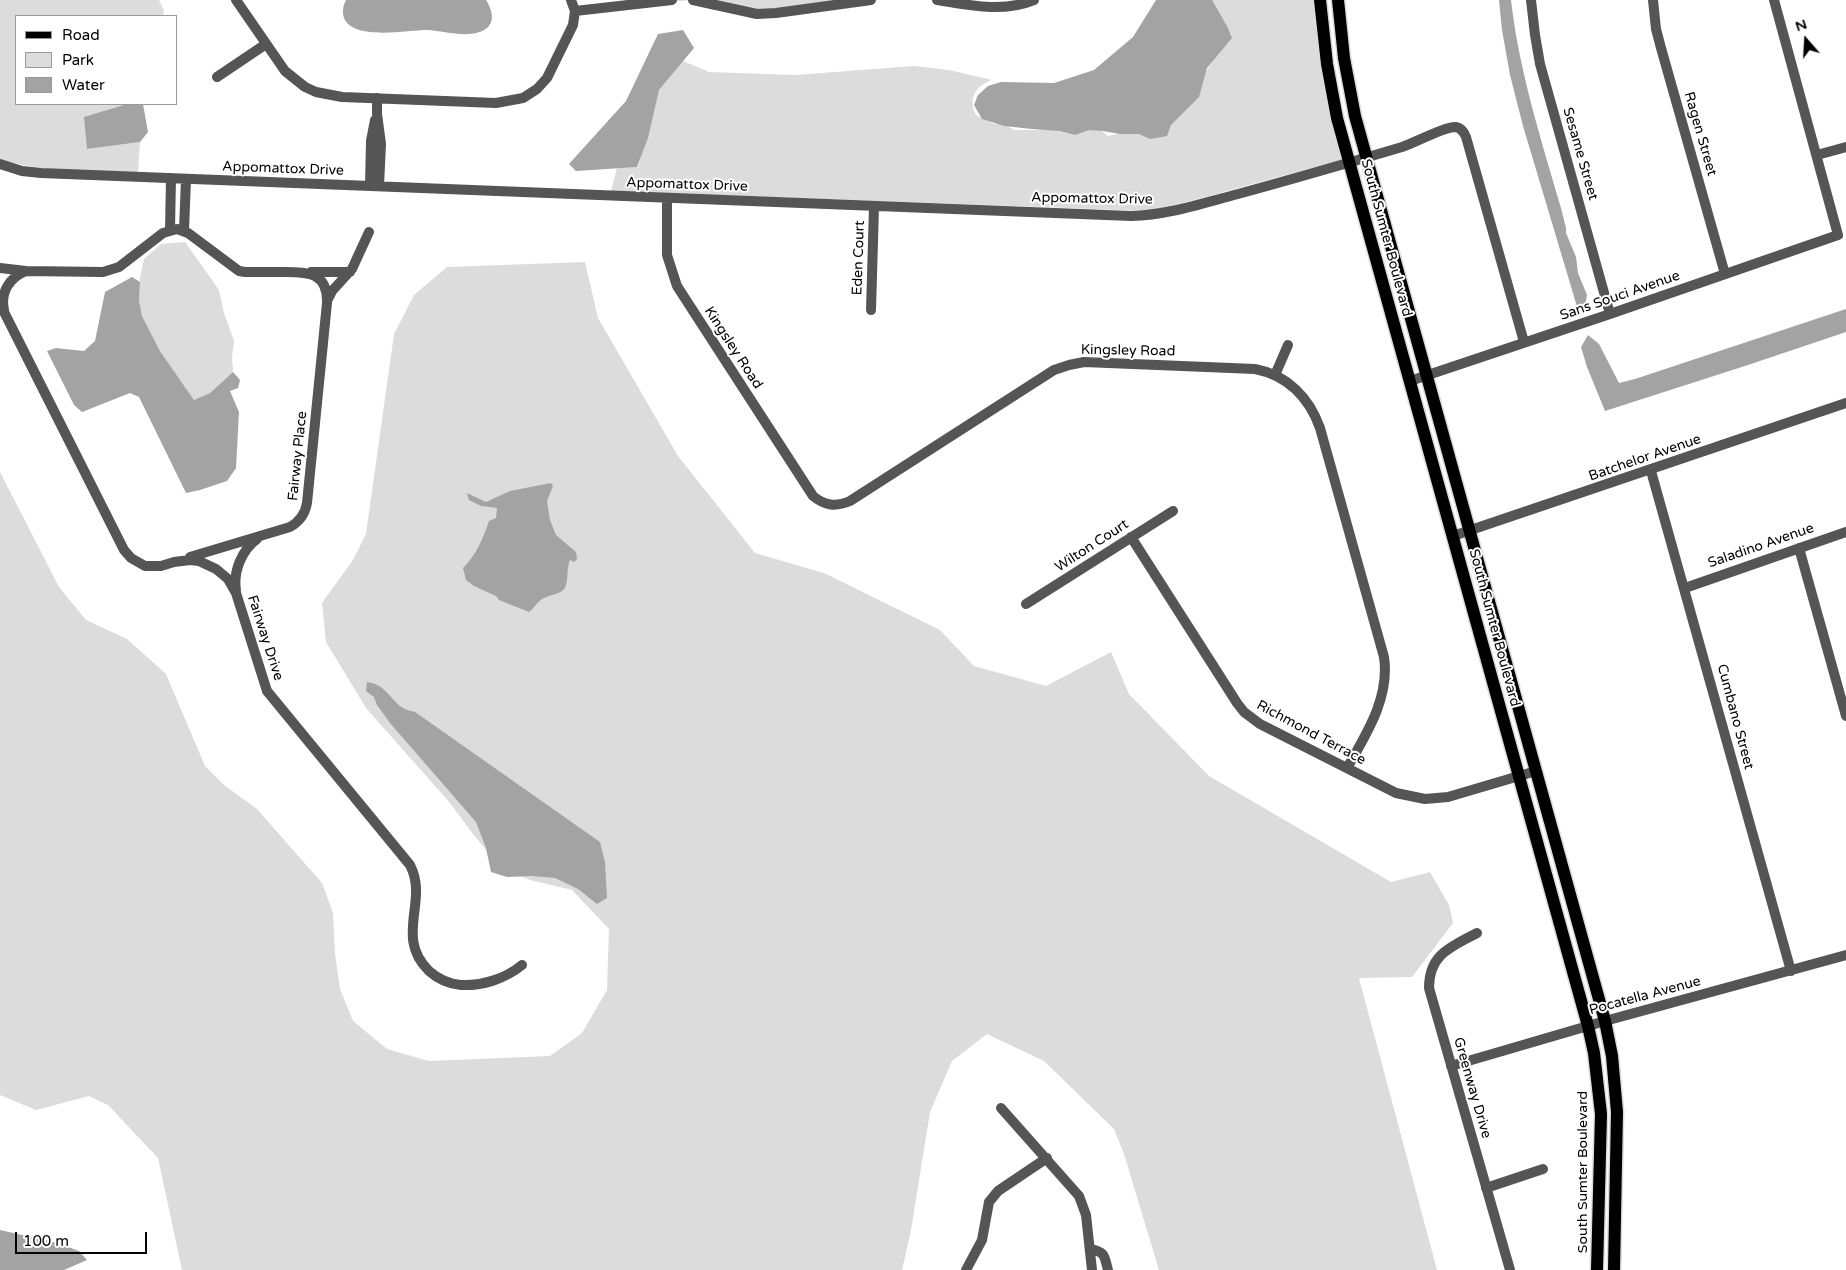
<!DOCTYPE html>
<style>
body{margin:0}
#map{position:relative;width:1846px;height:1270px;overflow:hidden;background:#fff;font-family:"Varela Round",sans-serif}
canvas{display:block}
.legend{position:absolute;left:15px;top:15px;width:162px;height:90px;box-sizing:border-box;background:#fff;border:1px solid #999;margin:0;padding:6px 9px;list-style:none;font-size:15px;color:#000}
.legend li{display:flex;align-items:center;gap:10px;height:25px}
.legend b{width:25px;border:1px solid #999}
.north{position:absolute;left:1781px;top:15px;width:50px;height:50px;-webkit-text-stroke:4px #fff;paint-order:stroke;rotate:341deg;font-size:14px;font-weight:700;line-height:20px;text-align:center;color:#000}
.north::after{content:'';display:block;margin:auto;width:18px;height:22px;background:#000;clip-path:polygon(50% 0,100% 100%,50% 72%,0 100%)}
.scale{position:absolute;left:15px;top:1232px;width:132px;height:22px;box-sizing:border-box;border:2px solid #000;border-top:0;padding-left:6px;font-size:15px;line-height:18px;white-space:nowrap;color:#000;-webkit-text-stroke:4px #fff;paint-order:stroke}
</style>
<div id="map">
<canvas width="1846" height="1270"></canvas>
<ul class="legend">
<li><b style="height:6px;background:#000"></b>Road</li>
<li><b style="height:14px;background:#dcdcdc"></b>Park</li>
<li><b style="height:14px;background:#a3a3a3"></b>Water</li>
</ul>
<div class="north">N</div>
<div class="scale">100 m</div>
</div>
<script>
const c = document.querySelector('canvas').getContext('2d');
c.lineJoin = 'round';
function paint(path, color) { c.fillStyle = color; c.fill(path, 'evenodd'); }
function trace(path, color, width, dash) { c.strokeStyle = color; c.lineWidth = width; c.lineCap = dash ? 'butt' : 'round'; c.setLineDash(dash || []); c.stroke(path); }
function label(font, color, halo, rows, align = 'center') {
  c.font = font + ' "Varela Round",sans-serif'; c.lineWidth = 4; c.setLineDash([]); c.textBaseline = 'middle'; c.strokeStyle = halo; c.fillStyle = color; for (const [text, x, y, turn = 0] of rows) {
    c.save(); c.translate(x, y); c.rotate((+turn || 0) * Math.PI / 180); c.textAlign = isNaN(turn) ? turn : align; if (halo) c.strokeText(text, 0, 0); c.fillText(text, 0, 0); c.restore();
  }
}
paint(new Path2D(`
 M 0,0 L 159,0 L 164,11 L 163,16 L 16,16 L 16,104 L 127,104 L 85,117 L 87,149 L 140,142 L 138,172 C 94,170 41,173 0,159 Z
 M 626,0 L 843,0 L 765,13 L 694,0 L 626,5 Z
 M 1209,0 L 1316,0 L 1344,159 L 1187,202 L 1148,211 L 611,191 L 617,168 L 638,167 L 659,90 L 683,61 L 709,72 L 795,75 L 914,66 L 949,70 L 992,80 C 975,86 968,99 976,115 L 994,124 L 1004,124 L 1014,130 L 1053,130 L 1074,135 L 1096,126 L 1108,136 L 1134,130 L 1205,73 L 1225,42 Z
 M 185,242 L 219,290 L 224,313 L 234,341 L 232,357 L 233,372 L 210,393 L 194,400 L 160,351 L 142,316 L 139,300 L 140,277 L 144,259 L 161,244 Z
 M 585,262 L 598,318 L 678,456 L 755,553 L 824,573 L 940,630 L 974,666 L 1046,686 L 1111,652 L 1129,694 L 1209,776 L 1391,882 L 1430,872 L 1449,905 L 1453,923 L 1412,977 L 1359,978 L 1437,1270 L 1159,1270 L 1124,1154 L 1114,1129 L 1044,1061 L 987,1034 L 952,1061 L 930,1112 L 911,1230 L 902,1270 L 182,1270 L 158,1158 L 108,1105 L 89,1096 L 36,1110 L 0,1095 L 0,472 L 59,587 L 86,620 L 127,639 L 166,674 L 205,766 L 224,785 L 257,809 L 322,883 L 333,913 L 335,953 L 340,989 L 353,1021 L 387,1049 L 429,1061 L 550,1056 L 582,1033 L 607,990 L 609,929 L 572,890 L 530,880 L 501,868 L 473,834 L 450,803 L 366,708 L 326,642 L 322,603 L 353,560 L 366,534 L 394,334 L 414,295 L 447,267 Z`), '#dcdcdc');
paint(new Path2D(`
 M 346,0 L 486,0 C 491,8 496,20 487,28 C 472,40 445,31 427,30 C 408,30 353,41 344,18 C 342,11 343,6 346,0 Z
 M 1156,0 L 1212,0 L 1228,28 L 1232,38 L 1207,68 L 1199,97 L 1171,125 L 1167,136 L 1150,139 L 1139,134 L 1120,134 L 1103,131 L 1089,130 L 1075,135 L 1059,131 L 1032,129 L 1004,126 L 982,119 L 974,105 L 978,95 L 988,86 L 1001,82 L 1054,83 L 1094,70 L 1133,37 Z
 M 1499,0 L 1511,0 C 1519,71 1541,139 1561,208 L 1566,228 L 1566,233 L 1576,257 L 1578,273 L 1587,295 L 1585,306 L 1578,310 L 1523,126 L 1510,75 L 1502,30 Z
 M 683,30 L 694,48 L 659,90 L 648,138 L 637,167 L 576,171 L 569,164 L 626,101 L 658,34 Z
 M 127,104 L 143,104 L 148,132 L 140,142 L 87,149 L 84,117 Z
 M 132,277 L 140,282 L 139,300 L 142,316 L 160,351 L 194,400 L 210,393 L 233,372 L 240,380 L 238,388 L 230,391 L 239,412 L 236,468 L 227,481 L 200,490 L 186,493 L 139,397 L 130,393 L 82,412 L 74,405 L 47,351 L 56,348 L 84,351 L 95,341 L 105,292 Z
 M 1846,309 L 1846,332 L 1748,365 L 1605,411 L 1587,367 L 1581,347 L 1588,335 L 1599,344 L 1619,383 L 1635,379 Z
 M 551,483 L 553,486 L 547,501 L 550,520 L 556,535 L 576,552 L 577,559 L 574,562 L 570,560 C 566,569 569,579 565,588 C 561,594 550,595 544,598 C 537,601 535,608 529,612 L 499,600 L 496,596 L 474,586 L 466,580 L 463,568 C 476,555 483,539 489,521 L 496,518 L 497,508 L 481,506 L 469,500 L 467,493 L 486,502 L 510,491 Z
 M 367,682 C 387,685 389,699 403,708 C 406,710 411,711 415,712 L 600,842 L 605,862 L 607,898 L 597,904 L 578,889 L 555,878 L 532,876 L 507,877 L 491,872 L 486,848 L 476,822 L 390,723 L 377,705 L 374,697 L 366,691 Z
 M 0,1230 L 54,1242 L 79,1251 L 87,1260 L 64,1270 L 0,1270 Z`), '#a3a3a3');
const major = new Path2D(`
 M 1320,0 L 1327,64 L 1337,118 L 1588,1026 L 1594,1053 L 1601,1114 L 1597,1270
 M 1338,0 L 1344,58 L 1355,116 L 1605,1021 L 1612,1056 L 1617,1112 L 1614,1270`);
trace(major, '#dbdbdb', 15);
trace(new Path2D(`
 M 236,0 L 285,71 L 305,87 L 316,92 L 342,97 L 496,103 L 523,98 L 537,89 L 547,78 L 573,25 L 575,11 L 571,0
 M 693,0 L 757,14 L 776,13 L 871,0
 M 937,0 C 969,5 1002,13 1034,0
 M 1531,0 L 1535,35 L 1540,64 L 1610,314
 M 1653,0 L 1656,29 L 1661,48 L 1725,274
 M 575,11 L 672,0
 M 217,77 L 266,44
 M 377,98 L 377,114 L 381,144 L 379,186
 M 1817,155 L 1846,147
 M 0,164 L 22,171 L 41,173 L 1131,216 C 1168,215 1203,203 1238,194 C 1293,179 1348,163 1402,147 C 1414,143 1446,126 1456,127 C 1461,128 1464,132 1466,137 L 1524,342
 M 370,186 L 371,141 L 375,120
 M 667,198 L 667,255 L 677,286 L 813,496 C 825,506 836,507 850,501 L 1054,370 L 1069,365 L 1084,362 L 1255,369 C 1287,375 1309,397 1320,428 L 1384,657 C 1390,697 1367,733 1347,768
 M 170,230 L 171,178
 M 184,230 L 186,179
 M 0,268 L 26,271 L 103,272 L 119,267 L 163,233 L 177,229 L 188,233 L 239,271 L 245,272 C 258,272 271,272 285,272 C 309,272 328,273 327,303 L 307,503 C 305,515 299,522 290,527 L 190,557
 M 311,272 L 350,272
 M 328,299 L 332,291 L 352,269 L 369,232
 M 0,304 L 124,550 L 131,558 L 145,566 L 161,566 L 174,562 L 190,560 L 199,561 L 216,569 L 228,579 L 236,593 L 267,691 L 410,865 C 429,901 394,937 429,971 C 438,979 449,984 461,985 C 482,986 505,979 522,965
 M 4,310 C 0,292 10,277 26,271
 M 871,310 L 874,207
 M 1275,375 L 1288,345
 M 1410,381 L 1610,314 L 1838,235 L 1774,0
 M 1651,471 L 1791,971
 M 1453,536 L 1846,403
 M 1131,537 L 1237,703 L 1244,712 L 1260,724 L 1396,793 L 1425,799 L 1448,797 L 1536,771
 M 1799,548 L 1846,716
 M 1685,588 L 1846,532
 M 236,590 C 233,571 242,550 257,539
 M 1026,604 L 1173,511
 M 1477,933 C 1451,947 1429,954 1429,988 L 1510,1270
 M 1451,1066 L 1605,1021 L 1846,955
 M 1001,1108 L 1079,1196 L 1086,1215 L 1092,1270
 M 1486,1188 L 1543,1169
 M 1090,1249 C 1106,1252 1104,1256 1108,1270
 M 966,1270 L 982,1240 L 989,1202 L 998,1191 L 1047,1158`), '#555', 10);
trace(major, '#000', 12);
label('14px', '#000', '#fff', [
 ["Ragen Street",1700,134,74],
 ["Sesame Street",1580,154,74],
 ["Appomattox Drive",283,169,2],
 ["Appomattox Drive",687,185,2],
 ["Appomattox Drive",1092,199,1],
 ["South Sumter Boulevard",1386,238,75],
 ["Eden Court",859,258,-88],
 ["Sans Souci Avenue",1620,296,-19],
 ["Kingsley Road",733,348,57],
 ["Kingsley Road",1128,351,1],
 ["Fairway Place",298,456,-84],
 ["Batchelor Avenue",1645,458,-19],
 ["Wilton Court",1092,546,-33],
 ["Saladino Avenue",1761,546,-19],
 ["South Sumter Boulevard",1494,628,75],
 ["Fairway Drive",265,638,72],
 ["Cumbano Street",1735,717,75],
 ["Richmond Terrace",1311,733,28],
 ["Pocatella Avenue",1645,996,-15],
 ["Greenway Drive",1472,1088,74],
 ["South Sumter Boulevard",1583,1172,-90]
]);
</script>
